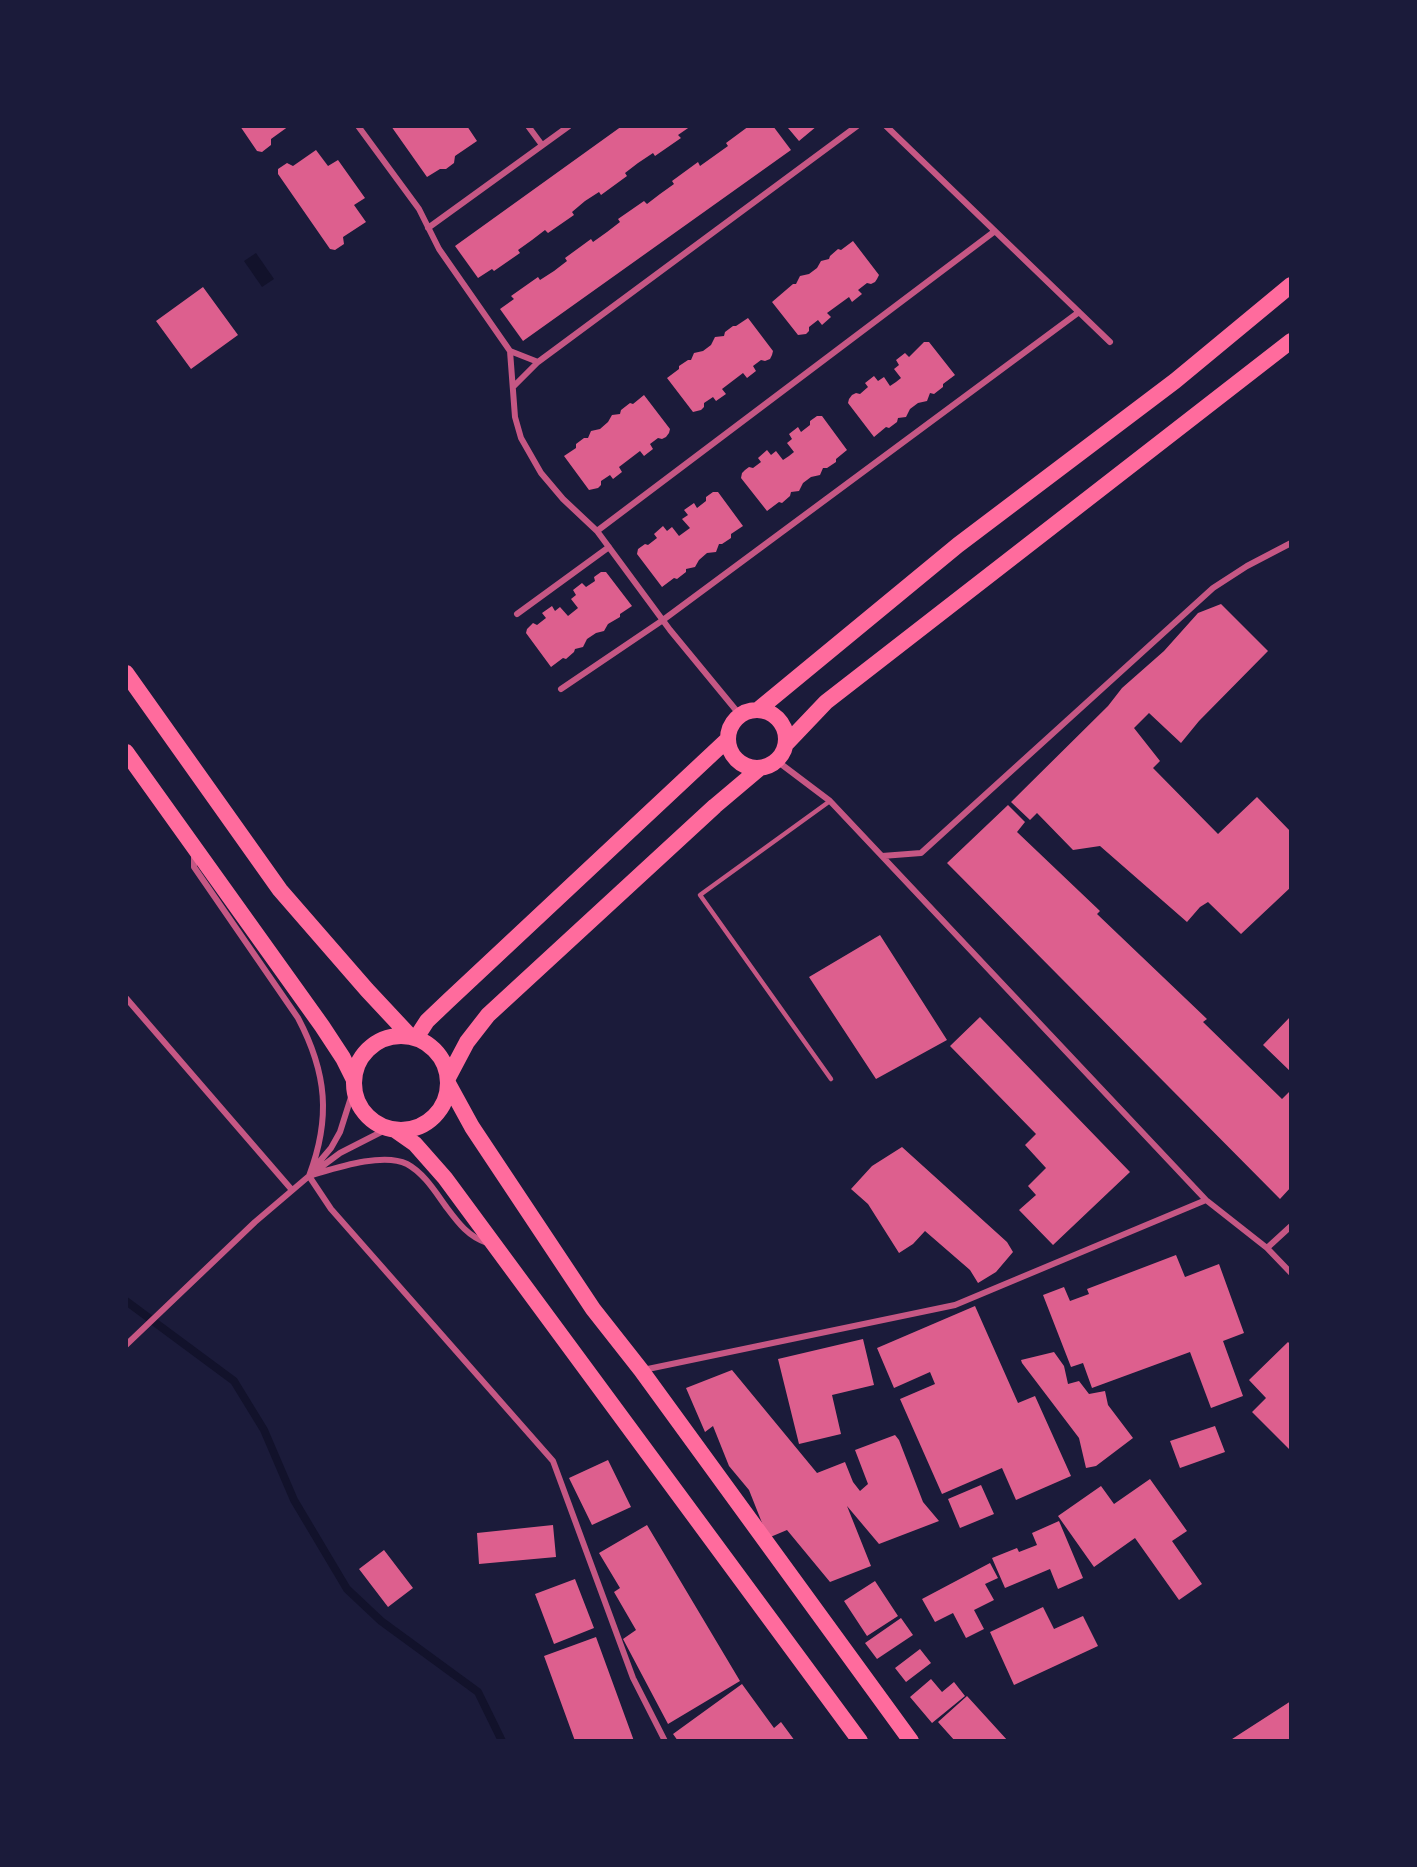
<!DOCTYPE html>
<style>
body{margin:0}
#map{position:relative;width:1417px;height:1867px;overflow:hidden;background:#1b1b3a;font-family:"IBM Plex Sans",sans-serif}
canvas{display:block}
.frame{position:absolute;inset:0;border:128px solid #1b1b3a;pointer-events:none}
</style>
<div id="map">
<canvas width="1417" height="1867"></canvas>
<div class="frame"></div>
</div>
<script>
const c = document.querySelector('canvas').getContext('2d');
c.lineJoin = 'round';
function paint(path, color) { c.fillStyle = color; c.fill(path, 'evenodd'); }
function trace(path, color, width, dash) { c.strokeStyle = color; c.lineWidth = width; c.lineCap = dash ? 'butt' : 'round'; c.setLineDash(dash || []); c.stroke(path); }
paint(new Path2D(`
 M 256,253 L 274,279 L 262,287 L 244,261 Z`), '#12122b');
trace(new Path2D(`
 M 126,1301 L 234,1381 L 264,1430 L 294,1500 L 347,1589 L 381,1621 L 478,1692 L 502,1741`), '#12122b', 8);
paint(new Path2D(`
 M 240,126 L 289,126 L 271,139 L 271,145 L 262,152 L 257,151 Z
 M 391,126 L 467,126 L 477,141 L 455,156 L 454,163 L 446,169 L 440,169 L 427,177 Z
 M 622,126 L 691,126 L 678,135 L 681,138 L 655,156 L 653,153 L 638,163 L 625,173 L 627,176 L 601,195 L 599,192 L 585,201 L 572,212 L 574,215 L 548,233 L 545,230 L 532,240 L 518,250 L 520,253 L 494,271 L 492,269 L 478,278 L 455,246 Z
 M 749,126 L 773,126 L 791,150 L 523,341 L 500,309 L 514,299 L 511,296 L 538,277 L 540,280 L 554,271 L 567,261 L 565,258 L 591,239 L 593,242 L 607,232 L 620,222 L 618,219 L 644,201 L 647,204 L 660,194 L 674,184 L 672,181 L 698,162 L 700,166 L 728,146 L 726,143 Z
 M 791,126 L 817,126 L 799,141 L 788,128 Z
 M 316,150 L 328,166 L 338,160 L 365,198 L 354,205 L 366,222 L 343,237 L 344,244 L 335,250 L 330,249 L 278,174 L 278,169 L 287,163 L 293,166 Z
 M 853,241 L 879,275 L 877,279 L 875,282 L 871,284 L 867,283 L 858,290 L 862,294 L 852,302 L 849,297 L 827,313 L 831,317 L 822,325 L 818,320 L 809,327 L 809,331 L 806,334 L 798,335 L 772,302 L 793,284 L 796,284 L 800,276 L 809,274 L 817,268 L 821,261 L 829,259 L 830,256 L 838,249 L 841,250 Z
 M 203,287 L 238,335 L 191,369 L 156,321 Z
 M 748,318 L 773,351 L 772,355 L 770,359 L 765,361 L 761,360 L 753,366 L 756,371 L 747,378 L 743,373 L 722,389 L 726,394 L 716,401 L 713,397 L 704,403 L 704,407 L 701,410 L 693,412 L 667,378 L 679,369 L 679,366 L 688,360 L 691,360 L 694,353 L 703,351 L 711,345 L 715,337 L 724,336 L 725,332 L 733,326 L 736,326 Z
 M 924,342 L 929,342 L 955,375 L 943,384 L 943,387 L 934,394 L 930,393 L 927,401 L 918,403 L 910,409 L 906,417 L 898,418 L 897,422 L 889,428 L 886,427 L 874,437 L 848,403 L 849,399 L 852,395 L 856,393 L 860,394 L 868,387 L 865,383 L 874,376 L 878,381 L 884,377 L 890,386 L 896,382 L 901,378 L 894,369 L 899,365 L 896,360 L 905,353 L 909,357 Z
 M 644,395 L 670,429 L 669,433 L 666,437 L 662,439 L 658,438 L 650,444 L 653,449 L 644,456 L 640,451 L 619,467 L 622,472 L 613,479 L 610,475 L 601,481 L 601,485 L 598,488 L 589,490 L 564,456 L 576,448 L 576,444 L 584,438 L 588,438 L 591,431 L 600,429 L 608,422 L 612,415 L 620,414 L 621,410 L 630,403 L 633,404 Z
 M 817,416 L 822,416 L 847,450 L 836,459 L 836,462 L 827,468 L 823,468 L 820,475 L 811,477 L 803,483 L 799,491 L 791,492 L 790,496 L 782,503 L 779,502 L 767,511 L 741,478 L 742,473 L 745,470 L 749,467 L 753,468 L 761,462 L 758,458 L 767,450 L 771,455 L 776,451 L 783,460 L 789,456 L 794,452 L 787,443 L 792,439 L 789,434 L 798,427 L 801,432 L 810,425 L 810,421 Z
 M 713,492 L 718,492 L 743,526 L 731,534 L 731,538 L 722,544 L 719,544 L 716,552 L 707,553 L 699,560 L 695,567 L 686,569 L 686,572 L 677,579 L 674,578 L 662,587 L 637,554 L 638,549 L 645,544 L 648,545 L 657,538 L 654,534 L 663,526 L 667,531 L 672,527 L 679,536 L 690,528 L 682,519 L 688,515 L 684,510 L 694,503 L 697,508 L 706,501 L 706,497 Z
 M 601,572 L 606,572 L 632,606 L 620,614 L 620,617 L 608,624 L 604,631 L 596,633 L 587,639 L 583,647 L 575,649 L 574,652 L 566,659 L 563,658 L 551,667 L 526,633 L 527,629 L 533,623 L 537,625 L 546,618 L 542,613 L 552,606 L 555,611 L 560,607 L 568,616 L 578,608 L 571,599 L 576,595 L 573,590 L 582,583 L 586,587 L 595,581 L 594,577 Z
 M 1221,604 L 1268,651 L 1199,721 L 1181,743 L 1149,713 L 1134,728 L 1160,761 L 1153,768 L 1218,834 L 1257,797 L 1291,832 L 1291,887 L 1241,934 L 1208,902 L 1200,907 L 1187,922 L 1100,846 L 1073,850 L 1037,813 L 1030,820 L 1011,802 L 1108,706 L 1122,688 L 1164,651 L 1198,613 Z
 M 1008,805 L 1025,822 L 1017,832 L 1100,911 L 1097,914 L 1207,1019 L 1203,1022 L 1282,1099 L 1291,1090 L 1291,1187 L 1280,1199 L 947,863 Z
 M 880,935 L 947,1040 L 876,1079 L 809,977 Z
 M 1291,1016 L 1291,1072 L 1263,1045 Z
 M 980,1017 L 1130,1172 L 1053,1245 L 1019,1210 L 1036,1195 L 1028,1186 L 1046,1168 L 1025,1145 L 1036,1134 L 950,1046 Z
 M 902,1147 L 1007,1242 L 1013,1252 L 996,1272 L 978,1283 L 970,1270 L 925,1231 L 913,1244 L 899,1253 L 868,1204 L 851,1189 L 872,1166 Z
 M 1176,1255 L 1185,1277 L 1219,1264 L 1244,1333 L 1223,1341 L 1243,1396 L 1211,1408 L 1190,1352 L 1092,1388 L 1083,1363 L 1071,1367 L 1043,1295 L 1064,1287 L 1070,1301 L 1089,1294 L 1087,1289 Z
 M 975,1306 L 1018,1403 L 1035,1396 L 1071,1476 L 1016,1500 L 1002,1468 L 942,1494 L 900,1399 L 935,1384 L 930,1372 L 894,1388 L 877,1348 Z
 M 863,1339 L 874,1385 L 832,1395 L 841,1434 L 799,1444 L 778,1359 Z
 M 1288,1342 L 1291,1345 L 1291,1451 L 1252,1412 L 1266,1398 L 1249,1380 Z
 M 1054,1352 L 1064,1366 L 1068,1384 L 1079,1381 L 1089,1394 L 1105,1391 L 1108,1405 L 1133,1438 L 1096,1466 L 1086,1468 L 1079,1438 L 1022,1363 L 1021,1360 Z
 M 732,1370 L 817,1473 L 845,1462 L 853,1482 L 860,1491 L 868,1484 L 855,1450 L 895,1435 L 899,1440 L 923,1502 L 939,1521 L 879,1544 L 847,1506 L 871,1566 L 830,1582 L 787,1530 L 768,1538 L 749,1490 L 729,1466 L 713,1426 L 705,1432 L 686,1388 Z
 M 1215,1426 L 1225,1452 L 1180,1468 L 1170,1441 Z
 M 608,1460 L 631,1507 L 592,1525 L 569,1478 Z
 M 1150,1479 L 1187,1531 L 1172,1541 L 1202,1584 L 1179,1600 L 1135,1538 L 1094,1567 L 1058,1516 L 1101,1486 L 1114,1504 Z
 M 981,1485 L 994,1514 L 960,1528 L 948,1499 Z
 M 1059,1521 L 1083,1578 L 1058,1589 L 1050,1569 L 1005,1588 L 992,1558 L 1017,1548 L 1019,1552 L 1037,1545 L 1032,1533 Z
 M 553,1525 L 556,1557 L 479,1564 L 477,1533 Z
 M 647,1525 L 740,1681 L 668,1724 L 623,1639 L 636,1630 L 614,1592 L 620,1588 L 599,1553 Z
 M 384,1550 L 413,1588 L 388,1607 L 359,1569 Z
 M 990,1563 L 998,1578 L 985,1584 L 994,1600 L 974,1610 L 984,1629 L 966,1638 L 953,1613 L 935,1622 L 922,1599 Z
 M 575,1579 L 594,1628 L 554,1644 L 535,1594 Z
 M 875,1581 L 898,1616 L 867,1636 L 844,1601 Z
 M 1043,1607 L 1054,1629 L 1083,1616 L 1098,1646 L 1014,1685 L 990,1632 Z
 M 901,1618 L 913,1635 L 877,1659 L 865,1643 Z
 M 596,1637 L 634,1741 L 575,1741 L 544,1656 Z
 M 920,1649 L 931,1663 L 906,1682 L 895,1668 Z
 M 931,1679 L 942,1692 L 954,1682 L 965,1696 L 932,1723 L 910,1697 Z
 M 742,1684 L 774,1728 L 781,1722 L 795,1741 L 678,1741 L 673,1734 Z
 M 967,1696 L 1008,1741 L 955,1741 L 938,1722 Z
 M 1291,1701 L 1291,1741 L 1229,1741 Z`), '#dd5f8e');
trace(new Path2D(`
 M 830,801 L 700,895 L 831,1079`), '#c65784', 4.5);
trace(new Path2D(`
 M 358,126 L 419,209 L 439,249 L 510,351 L 515,417 L 521,438 L 541,473 L 563,499 L 597,531 L 670,630 L 740,715
 M 528,126 L 542,145
 M 886,126 L 1110,342
 M 428,228 L 569,126
 M 510,351 L 538,362 L 857,126
 M 513,387 L 538,362
 M 597,531 L 995,231
 M 517,614 L 609,547
 M 561,689 L 663,620 L 1079,312
 M 777,761 L 830,801 L 1206,1200 L 1267,1248 L 1291,1273
 M 194,855 L 194,867 L 298,1018 C 327,1073 331,1118 309,1176
 M 882,856 L 921,853 L 1213,588 L 1247,566 L 1291,543
 M 126,998 L 292,1190
 M 314,1168 L 331,1148 L 340,1132 L 354,1088
 M 312,1175 C 336,1168 383,1152 407,1164 C 424,1173 436,1193 447,1208 C 459,1224 468,1236 487,1243
 M 309,1176 L 331,1209 L 553,1461 L 633,1678 L 665,1741
 M 1267,1248 L 1291,1226
 M 126,1345 L 255,1222 L 309,1176 L 340,1153 L 389,1128
 M 643,1370 L 955,1305 L 1206,1200`), '#c65784', 6);
trace(new Path2D(`
 M 126,673 L 280,890 L 367,990 L 410,1036
 M 759,709 L 958,545 L 1175,381 L 1291,285
 M728 739a29 29 0 1 1 58 0a29 29 0 1 1-58 0Z
 M 786,744 L 826,702 L 1291,341
 M 126,752 L 322,1026 L 343,1058 L 354,1080
 M354 1083a47 47 0 1 1 94 0a47 47 0 1 1-94 0Z
 M 416,1038 L 427,1021 L 448,1001 L 728,739
 M 449,1076 L 467,1042 L 488,1015 L 715,806 L 760,768
 M 449,1085 L 472,1127 L 593,1309 L 641,1370 L 911,1741
 M 395,1130 L 415,1144 L 445,1178 L 860,1741`), '#ff6b9d', 16);
</script>
